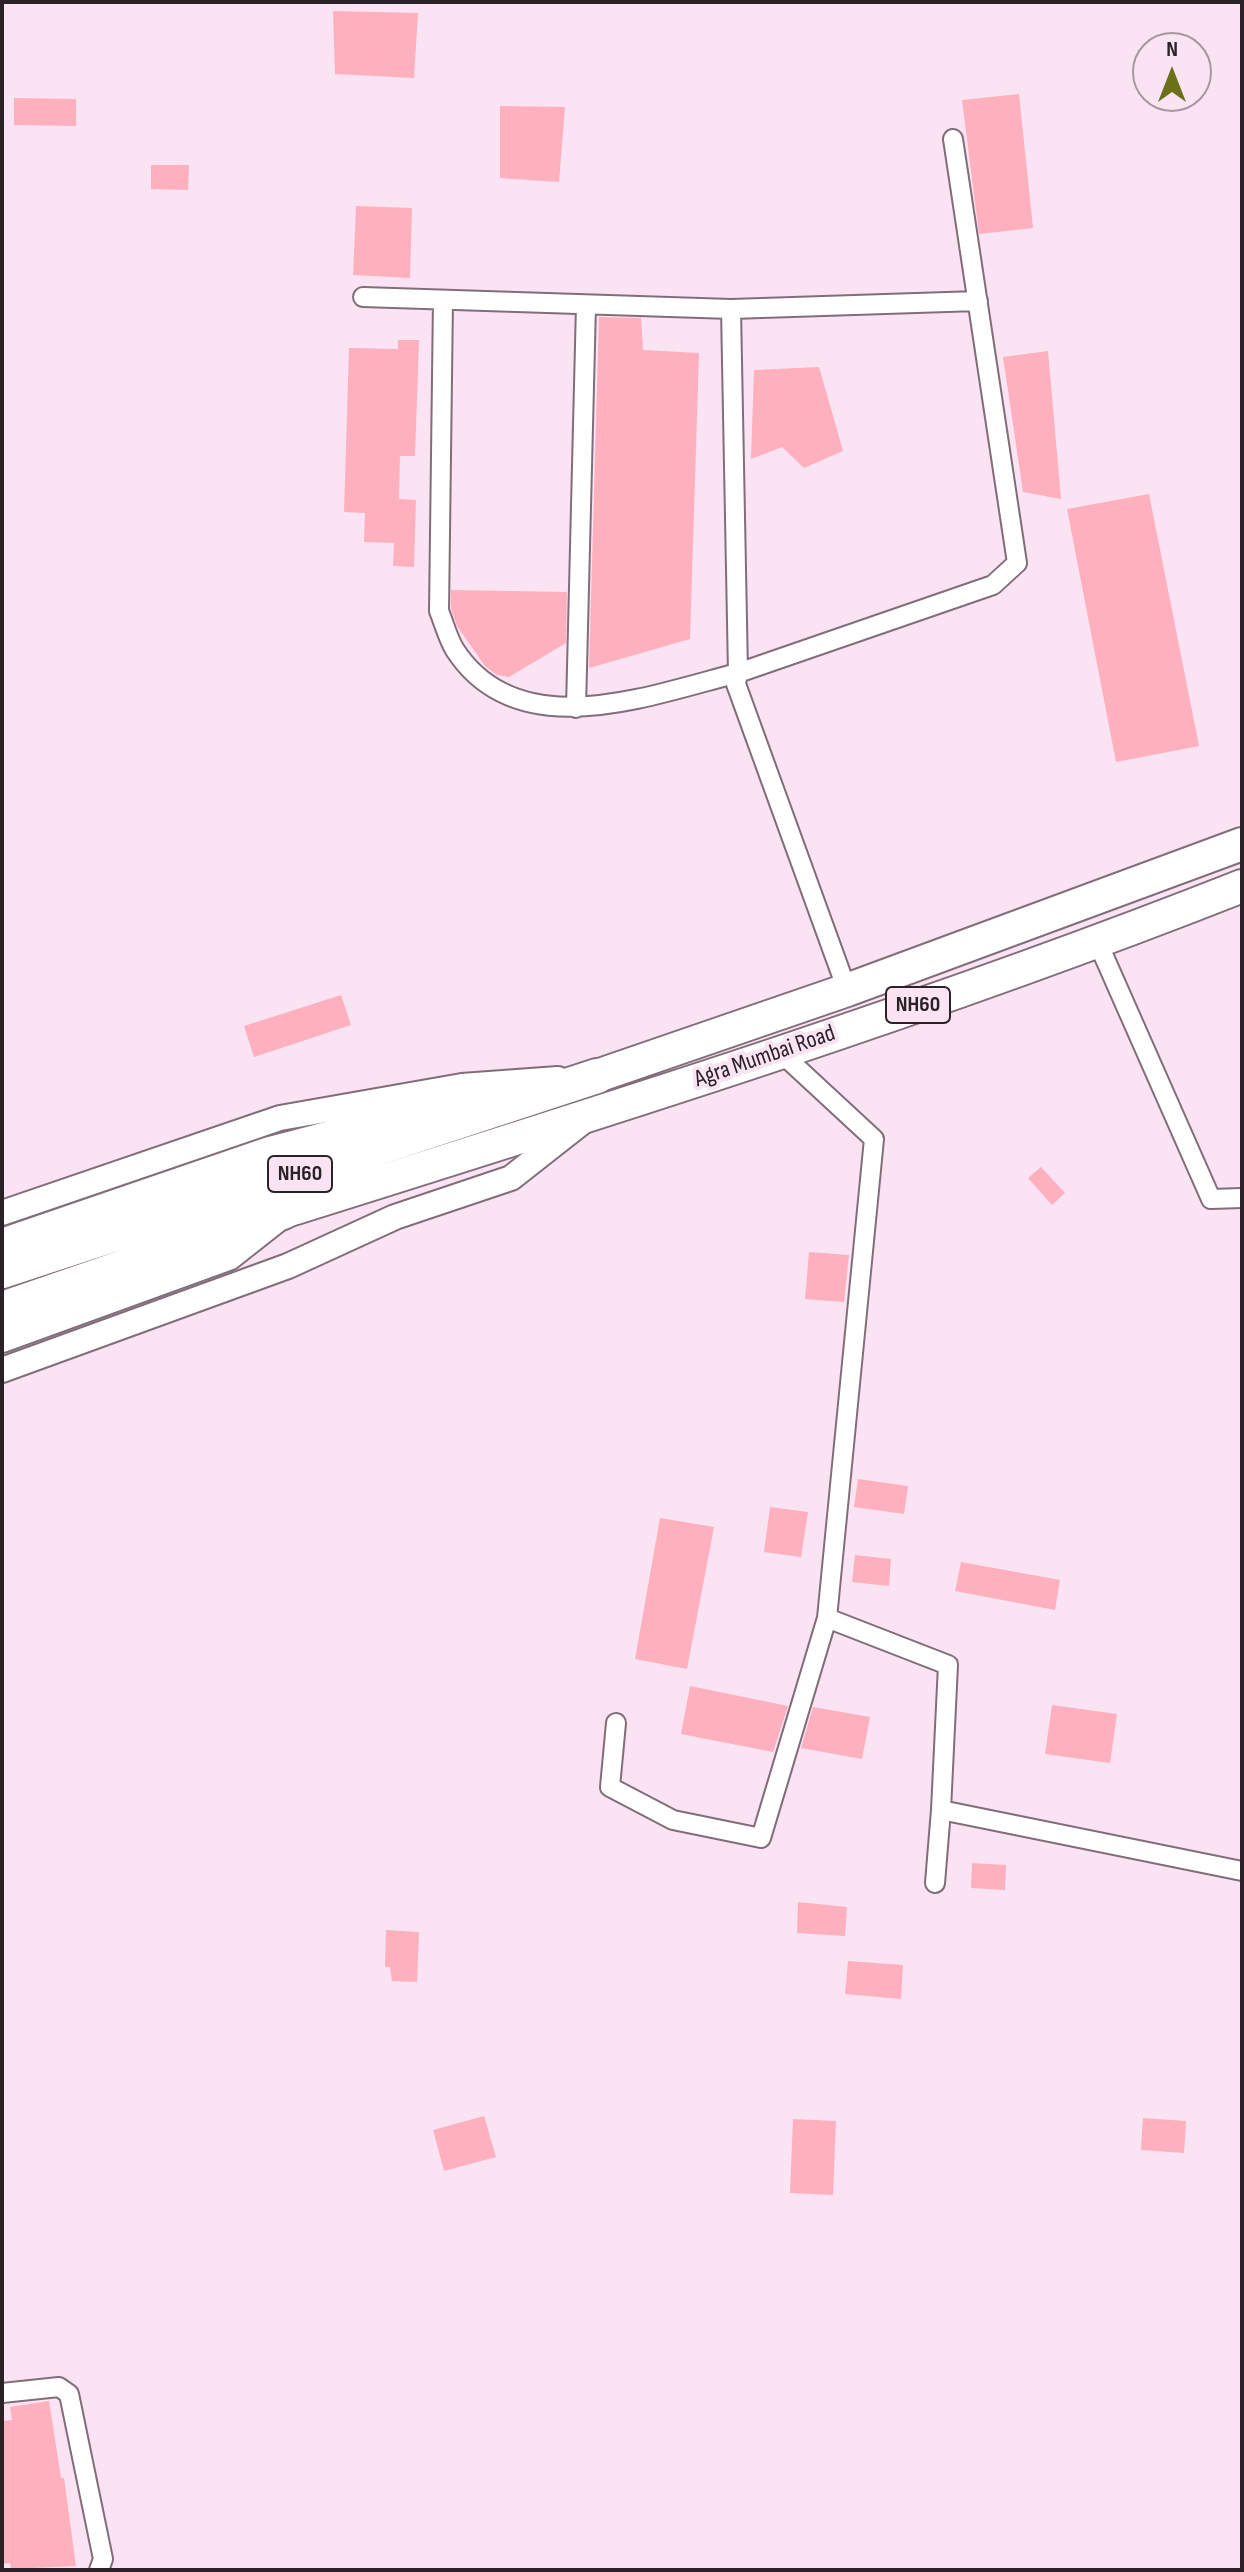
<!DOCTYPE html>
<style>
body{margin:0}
#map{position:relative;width:1244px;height:2572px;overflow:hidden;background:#fae3f2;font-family:"Sofia Sans Condensed",sans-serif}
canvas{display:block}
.frame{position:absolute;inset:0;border:4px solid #2a2227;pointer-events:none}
.north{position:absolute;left:1132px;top:32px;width:80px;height:80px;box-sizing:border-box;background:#fae3f2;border:2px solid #a796a1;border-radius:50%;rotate:0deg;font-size:22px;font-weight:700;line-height:32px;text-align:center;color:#2a2227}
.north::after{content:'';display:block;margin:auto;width:28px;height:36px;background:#6a7119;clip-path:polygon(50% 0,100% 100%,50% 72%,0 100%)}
</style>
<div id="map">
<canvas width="1244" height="2572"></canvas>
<div class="frame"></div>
<div class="north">N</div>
</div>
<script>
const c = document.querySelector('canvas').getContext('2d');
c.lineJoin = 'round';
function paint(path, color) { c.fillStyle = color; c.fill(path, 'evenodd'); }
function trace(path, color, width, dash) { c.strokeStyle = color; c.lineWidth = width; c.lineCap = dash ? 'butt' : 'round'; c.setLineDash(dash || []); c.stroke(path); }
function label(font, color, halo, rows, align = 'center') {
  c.font = font + ' "Sofia Sans Condensed",sans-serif'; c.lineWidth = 8; c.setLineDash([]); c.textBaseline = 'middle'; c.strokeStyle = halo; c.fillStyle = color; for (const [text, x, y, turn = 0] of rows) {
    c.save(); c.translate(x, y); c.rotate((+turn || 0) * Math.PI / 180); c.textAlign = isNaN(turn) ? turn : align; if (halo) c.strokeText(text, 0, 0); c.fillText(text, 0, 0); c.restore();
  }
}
paint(new Path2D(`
 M 333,11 L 418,13 L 414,78 L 335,74 Z
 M 1019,94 L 1033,228 L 979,234 L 962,100 Z
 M 14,98 L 76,99 L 76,126 L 14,125 Z
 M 500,106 L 565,107 L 559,182 L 500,178 Z
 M 151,165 L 189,165 L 188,190 L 151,189 Z
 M 356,206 L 412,208 L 410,278 L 353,275 Z
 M 599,317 L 641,318 L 643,350 L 699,353 L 690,639 L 589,668 Z
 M 398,340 L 419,340 L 415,456 L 400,456 L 399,499 L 416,500 L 414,567 L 393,566 L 394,543 L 364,542 L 365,513 L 344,512 L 349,348 L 398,349 Z
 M 1048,351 L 1061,499 L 1023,492 L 1003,357 Z
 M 819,367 L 843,451 L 804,468 L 782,447 L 751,459 L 754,370 Z
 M 1149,494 L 1199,746 L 1116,762 L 1067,509 Z
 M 451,590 L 567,592 L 566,643 L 509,677 L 497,675 L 485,666 L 457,626 L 451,609 Z
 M 341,995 L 351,1025 L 254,1057 L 244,1026 Z
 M 1041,1167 L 1065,1193 L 1052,1205 L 1028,1178 Z
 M 809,1252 L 849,1255 L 844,1302 L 805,1299 Z
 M 858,1479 L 908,1486 L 904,1514 L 854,1507 Z
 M 770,1507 L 808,1512 L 801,1557 L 764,1552 Z
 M 660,1518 L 714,1527 L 687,1669 L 635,1659 Z
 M 855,1555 L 891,1559 L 889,1586 L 852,1582 Z
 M 961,1562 L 1060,1580 L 1055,1610 L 955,1591 Z
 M 690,1686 L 788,1706 L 773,1752 L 681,1734 Z
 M 1052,1705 L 1117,1714 L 1110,1763 L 1045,1754 Z
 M 813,1707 L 870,1717 L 862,1759 L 801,1748 Z
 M 972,1863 L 1006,1865 L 1005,1890 L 971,1888 Z
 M 798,1902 L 847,1907 L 845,1936 L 797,1933 Z
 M 386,1930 L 419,1932 L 417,1982 L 392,1981 L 390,1967 L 385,1967 Z
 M 848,1961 L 903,1965 L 901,1999 L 845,1994 Z
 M 484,2116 L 496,2157 L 444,2171 L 433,2130 Z
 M 1143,2118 L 1186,2121 L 1184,2153 L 1141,2150 Z
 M 793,2119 L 836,2121 L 833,2195 L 790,2193 Z
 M 49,2401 L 61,2478 L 64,2478 L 76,2566 L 11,2569 L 10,2563 L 2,2564 L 2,2421 L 12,2420 L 10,2407 Z`), '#feb0bf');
const minor = new Path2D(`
 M 363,297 L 731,309 L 738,673 C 650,695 518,747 455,650 C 448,639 444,623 439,611 L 443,300
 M 731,309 L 978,301
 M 576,708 L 586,305
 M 1098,943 L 1211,1199 L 1242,1198
 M 847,990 L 736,684 L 738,673 L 993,585 L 1017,563 L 953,139
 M 780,1052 L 874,1139 L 827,1618 L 948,1665 L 941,1810 L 1242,1871
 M 616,1723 L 610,1787 L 673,1820 L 761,1838 L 827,1618
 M 935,1883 L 941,1810
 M 2,2393 L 59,2387 L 69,2394 L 103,2559 L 99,2570`);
const tertiary = new Path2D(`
 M 2,1213 L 280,1118 L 462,1086 L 558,1079
 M 2,1370 L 288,1266 L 395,1217 L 511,1178 L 581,1123`);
const primary = new Path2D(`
 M 2,1244 L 270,1152 L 438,1108 L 487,1107
 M 2,1337 L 228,1255 L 275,1218`);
const trunk = new Path2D(`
 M 597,1076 L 847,990 L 1242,844
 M 283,1212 C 605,1111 928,1010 1242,886`);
const motorway = new Path2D(`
 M 2,1271 L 597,1076
 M 2,1309 L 283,1212`);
trace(minor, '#826e7a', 22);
trace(tertiary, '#826e7a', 28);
trace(primary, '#826e7a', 34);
trace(trunk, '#826e7a', 36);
trace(motorway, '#826e7a', 38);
trace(minor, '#fff', 18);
trace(tertiary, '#fff', 24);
trace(primary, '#fff', 30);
trace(trunk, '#fff', 32);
trace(motorway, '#fff', 34);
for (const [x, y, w] of [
 [918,1005,64],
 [300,1174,64]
]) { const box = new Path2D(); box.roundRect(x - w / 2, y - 18, w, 36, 6); c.fillStyle = '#fae3f2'; c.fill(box); trace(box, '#2a2227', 2); }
label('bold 22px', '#2a2227', null, [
 ["NH60",918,1005],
 ["NH60",300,1174]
]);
label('24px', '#2a2227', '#fae3f2', [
 ["Agra Mumbai Road",765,1057,-19]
]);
</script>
